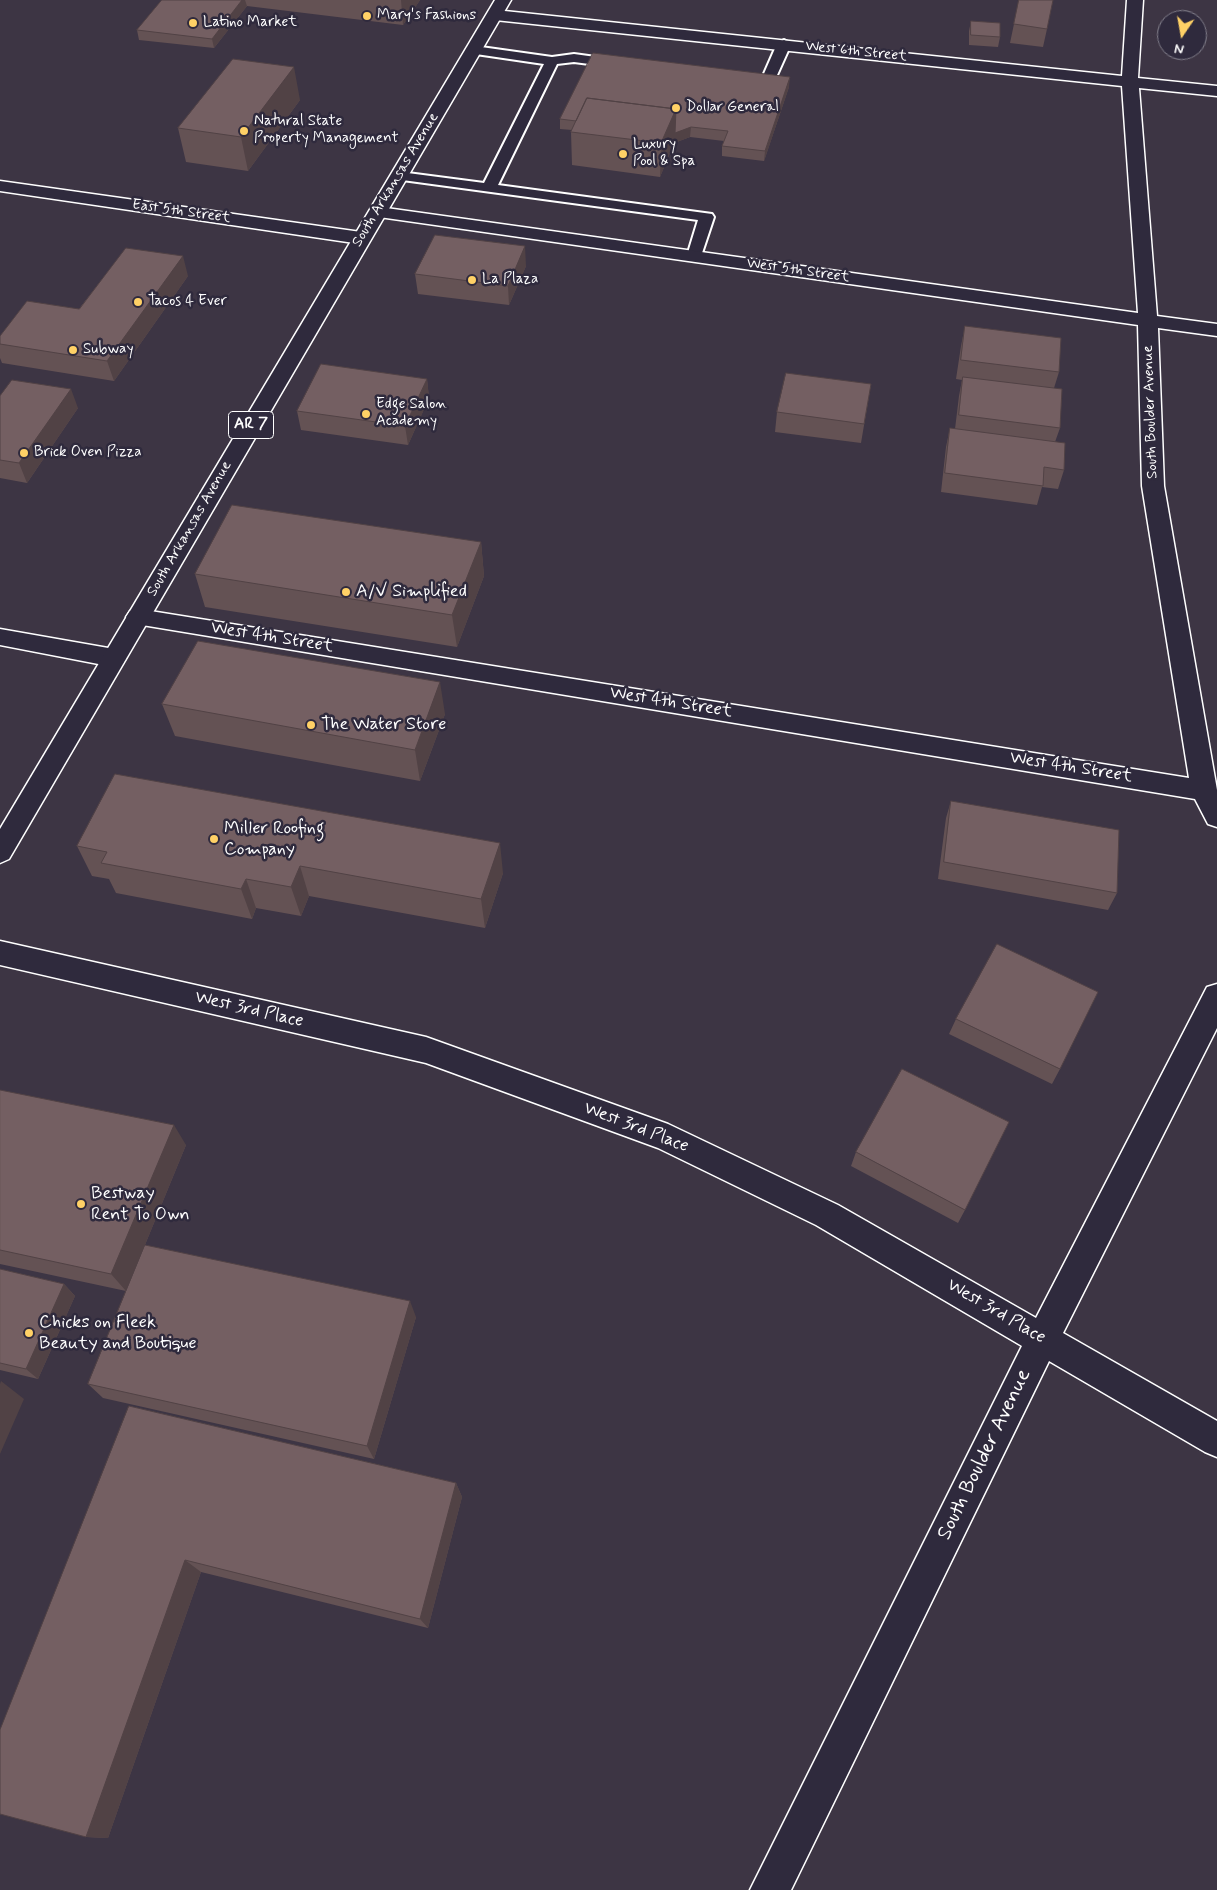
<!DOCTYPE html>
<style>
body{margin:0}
#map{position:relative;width:1217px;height:1890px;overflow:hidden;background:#3d3544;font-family:Mynerve,sans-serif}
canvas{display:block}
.north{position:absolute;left:1157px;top:10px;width:50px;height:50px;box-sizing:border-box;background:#2f2a3d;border:1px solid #827f8b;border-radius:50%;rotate:192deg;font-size:14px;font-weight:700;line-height:20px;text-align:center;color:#fff}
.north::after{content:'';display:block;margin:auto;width:18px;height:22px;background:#ffd166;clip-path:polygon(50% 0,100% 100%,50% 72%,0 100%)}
</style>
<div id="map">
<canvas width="1217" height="1890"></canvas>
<div class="north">N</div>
</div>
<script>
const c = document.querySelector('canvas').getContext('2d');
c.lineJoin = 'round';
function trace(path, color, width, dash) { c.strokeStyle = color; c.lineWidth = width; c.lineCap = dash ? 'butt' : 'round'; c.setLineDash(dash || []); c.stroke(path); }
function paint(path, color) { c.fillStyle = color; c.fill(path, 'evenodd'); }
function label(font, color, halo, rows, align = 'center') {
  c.font = font + ' Mynerve,sans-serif'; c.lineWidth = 5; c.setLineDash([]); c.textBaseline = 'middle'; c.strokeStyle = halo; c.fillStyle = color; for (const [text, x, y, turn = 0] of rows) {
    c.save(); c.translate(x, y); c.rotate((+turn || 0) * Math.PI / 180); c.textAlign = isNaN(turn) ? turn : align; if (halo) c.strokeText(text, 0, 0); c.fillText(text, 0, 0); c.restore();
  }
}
const service = new Path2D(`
 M 784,40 L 791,44 L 773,84 L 768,85 L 739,81 L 737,78 L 739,75 L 763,76 L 777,44 Z
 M 474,46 L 552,57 L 574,54 L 625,61 L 627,64 L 620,68 L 574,62 L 557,64 L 498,185 L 712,214 L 714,217 L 700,259 L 690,259 L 687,256 L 698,220 L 395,179 L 393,176 L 395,173 L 400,172 L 484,183 L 544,64 L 469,53 L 467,50 Z`);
const minor = new Path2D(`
 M 1127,0 L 1143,0 L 1138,78 L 1217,86 L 1217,96 L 1139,88 L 1157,316 L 1217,324 L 1217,336 L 1158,328 L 1164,486 L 1217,790 L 1217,827 L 1208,824 L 1195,799 L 130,623 L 126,617 L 130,611 L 138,609 L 1189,778 L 1142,486 L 1138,325 L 379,217 L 373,216 L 370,212 L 373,208 L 379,207 L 1138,313 L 1122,86 L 495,20 L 489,18 L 487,15 L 489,12 L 495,10 L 1122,76 Z
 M 0,181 L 361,232 L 368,234 L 370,238 L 368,242 L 361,244 L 0,191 Z
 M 0,941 L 426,1037 L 668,1124 L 838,1205 L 1036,1318 L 1207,987 L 1217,984 L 1217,1028 L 1063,1333 L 1217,1421 L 1217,1457 L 1205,1452 L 1049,1361 L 791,1890 L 750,1890 L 1022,1346 L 816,1225 L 658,1148 L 426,1063 L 0,965 Z`);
const tertiary = new Path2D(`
 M 0,629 L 114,649 L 122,652 L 126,658 L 122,664 L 114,667 L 0,645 Z`);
const trunk = new Path2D(`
 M 495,0 L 511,0 L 9,859 L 0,863 L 0,829 Z`);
trace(service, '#fff', 4);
trace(minor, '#fff', 3);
trace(tertiary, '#fff', 3);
trace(trunk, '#fff', 3);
paint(service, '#2f2a3d');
paint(minor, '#2f2a3d');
paint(tertiary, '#2f2a3d');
paint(trunk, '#2f2a3d');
paint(new Path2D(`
 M 162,0 L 420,0 L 403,25 L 247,6 L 214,48 L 139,40 L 137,30 Z
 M 1019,0 L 1047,29 L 1043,47 L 1010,43 Z
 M 971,21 L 1000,37 L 998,47 L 969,45 L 969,31 Z
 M 789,87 L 764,161 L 722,156 L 722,146 L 724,141 L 690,137 L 674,143 L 660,177 L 572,165 L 571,132 L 572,130 L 560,129 L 560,119 Z
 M 300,100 L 248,171 L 186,162 L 178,128 Z
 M 526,266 L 509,305 L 418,294 L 415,274 Z
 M 188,276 L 114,381 L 2,363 L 0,358 L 0,344 L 79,309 Z
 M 965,326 L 1059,372 L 1054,388 L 1060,428 L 1055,442 L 1064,470 L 1058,489 L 1042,487 L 1037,505 L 941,492 L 946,447 L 950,428 L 955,429 L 959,396 L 962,380 L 956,379 L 961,346 Z
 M 427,379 L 429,398 L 408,445 L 301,430 L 297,411 Z
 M 871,384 L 861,443 L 775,432 L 777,412 Z
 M 0,396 L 78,408 L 27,483 L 0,478 Z
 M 481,542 L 484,576 L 457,647 L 205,607 L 195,574 Z
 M 162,704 L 445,714 L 420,781 L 175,736 Z
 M 951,801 L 1117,893 L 1108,910 L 938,879 L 946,818 Z
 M 77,846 L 503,873 L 485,928 L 309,896 L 301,916 L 256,908 L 252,919 L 116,893 L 109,879 L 92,876 Z
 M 956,1019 L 1060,1069 L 1052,1084 L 949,1034 Z
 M 0,1090 L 186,1145 L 126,1291 L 0,1264 Z
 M 856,1152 L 965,1210 L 958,1223 L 851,1166 Z
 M 0,1269 L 64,1284 L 75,1296 L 38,1379 L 0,1370 Z
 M 416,1317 L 374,1459 L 103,1398 L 88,1384 Z
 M 129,1406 L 456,1483 L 462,1497 L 428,1628 L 201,1572 L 108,1838 L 86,1837 Z`), '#645254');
paint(new Path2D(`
 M 242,0 L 245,0 L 247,6 L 214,48 L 212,39 Z
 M 401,0 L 420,0 L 403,25 Z
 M 294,67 L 300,100 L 248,171 L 241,137 Z
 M 790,77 L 789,87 L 764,161 L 765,151 Z
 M 676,109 L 691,127 L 690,137 L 674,143 L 660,177 L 661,143 Z
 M 525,246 L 526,266 L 509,305 L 508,286 Z
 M 183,256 L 188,276 L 114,381 L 107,361 Z
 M 427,379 L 429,398 L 408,445 L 405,426 Z
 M 71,389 L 78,408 L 27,483 L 19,463 Z
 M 481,542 L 484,576 L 457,647 L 452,615 Z
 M 440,682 L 445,714 L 420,781 L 415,750 Z
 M 500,843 L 503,873 L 485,928 L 481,899 Z
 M 300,866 L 309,896 L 301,916 L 291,887 Z
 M 246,879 L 256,908 L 252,919 L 241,889 Z
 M 174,1125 L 186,1145 L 126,1291 L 111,1274 Z
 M 64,1284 L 75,1296 L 38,1379 L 26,1369 Z
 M 410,1301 L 416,1317 L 374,1459 L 367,1446 Z
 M 1,1381 L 24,1399 L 0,1454 L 0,1384 Z
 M 456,1483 L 462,1497 L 428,1628 L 420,1619 Z
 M 185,1560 L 201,1572 L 108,1838 L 86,1837 Z`), '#514245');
const building = new Path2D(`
 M 162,0 L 242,0 L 212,39 L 137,30 Z
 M 1019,0 L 1053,0 L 1047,29 L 1014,24 Z
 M 971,21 L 1000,23 L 1000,37 L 971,35 Z
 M 593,53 L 790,77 L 765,151 L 722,146 L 728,131 L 691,127 L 675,133 L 676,109 L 587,98 L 576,121 L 560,119 Z
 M 233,59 L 294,67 L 241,137 L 178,128 Z
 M 587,98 L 676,109 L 661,143 L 571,132 Z
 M 435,235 L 525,246 L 508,286 L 415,274 Z
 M 126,248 L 183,256 L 107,361 L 0,344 L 0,336 L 27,301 L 79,309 Z
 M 965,326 L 1061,338 L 1059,372 L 961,360 Z
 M 321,364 L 427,379 L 405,426 L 297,411 Z
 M 786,373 L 871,384 L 864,424 L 777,412 Z
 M 963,377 L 1062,389 L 1060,428 L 959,415 Z
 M 12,380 L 71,389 L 19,463 L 0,460 L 0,396 Z
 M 950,428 L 1065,443 L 1064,470 L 1044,467 L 1043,486 L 945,473 Z
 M 232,505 L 481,542 L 452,615 L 195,574 Z
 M 198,641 L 440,682 L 415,750 L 162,704 Z
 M 115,774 L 500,843 L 481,899 L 300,866 L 291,887 L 246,879 L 241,889 L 101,863 L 107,852 L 77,846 Z
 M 951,801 L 1119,830 L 1117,893 L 944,862 Z
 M 997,944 L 1098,992 L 1060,1069 L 956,1019 Z
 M 902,1069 L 1009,1122 L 965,1210 L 856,1152 Z
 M 0,1090 L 174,1125 L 111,1274 L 0,1250 Z
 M 145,1245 L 410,1301 L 367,1446 L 88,1384 Z
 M 0,1269 L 64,1284 L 26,1369 L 0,1363 Z
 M 129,1406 L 456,1483 L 420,1619 L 185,1560 L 86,1837 L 0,1814 L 0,1730 Z`);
paint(building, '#745f62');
trace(building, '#514245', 1);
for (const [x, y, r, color] of [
 [367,16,5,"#ffd166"],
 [193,23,5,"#ffd166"],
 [676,108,5,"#ffd166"],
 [244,131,5,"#ffd166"],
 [623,154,5,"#ffd166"],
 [472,280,5,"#ffd166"],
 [138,302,5,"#ffd166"],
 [73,350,5,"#ffd166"],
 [366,414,5,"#ffd166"],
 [24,453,5,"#ffd166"],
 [346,592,5,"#ffd166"],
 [311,725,5,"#ffd166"],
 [214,839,5,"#ffd166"],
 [81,1204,5,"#ffd166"],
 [29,1333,5,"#ffd166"]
]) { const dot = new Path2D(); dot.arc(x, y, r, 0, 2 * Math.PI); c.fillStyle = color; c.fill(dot); trace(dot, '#2f2a3d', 2); }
label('15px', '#fff', '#2f2a3d', [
 ["Mary's Fashions",377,16],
 ["Latino Market",203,23],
 ["Dollar General",686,108],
 ["Natural State",254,122],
 ["Property Management",254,139],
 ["Luxury",633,145],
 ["Pool & Spa",633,162],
 ["La Plaza",482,280],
 ["Tacos 4 Ever",148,302],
 ["Subway",83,350],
 ["Edge Salon",376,405],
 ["Academy",376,422],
 ["Brick Oven Pizza",34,453]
], 'left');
label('15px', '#fff', '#2f2a3d', [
 ["West 6th Street",856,52,6],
 ["South Arkansas Avenue",396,180,-59],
 ["East 5th Street",181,212,8],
 ["West 5th Street",798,271,8],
 ["South Boulder Avenue",1151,412,-92],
 ["South Arkansas Avenue",190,529,-60]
]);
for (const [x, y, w] of [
 [251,425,45]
]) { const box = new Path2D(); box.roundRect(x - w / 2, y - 13.5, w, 27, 4); c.fillStyle = '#2f2a3d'; c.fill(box); trace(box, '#fff', 1); }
label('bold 16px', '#fff', null, [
 ["AR 7",251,425]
]);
label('18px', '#fff', '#2f2a3d', [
 ["A/V Simplified",356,592],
 ["The Water Store",321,725],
 ["Miller Roofing",224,829],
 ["Company",224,850],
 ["Bestway",91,1194],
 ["Rent To Own",91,1215],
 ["Chicks on Fleek",39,1323],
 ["Beauty and Boutique",39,1344]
], 'left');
label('18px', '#fff', '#2f2a3d', [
 ["West 4th Street",272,638,9],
 ["West 4th Street",671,703,9],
 ["West 4th Street",1071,768,9],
 ["West 3rd Place",249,1010,13],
 ["West 3rd Place",636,1128,21],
 ["West 3rd Place",996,1312,30]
]);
label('21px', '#fff', '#2f2a3d', [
 ["South Boulder Avenue",985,1455,-64]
]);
</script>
